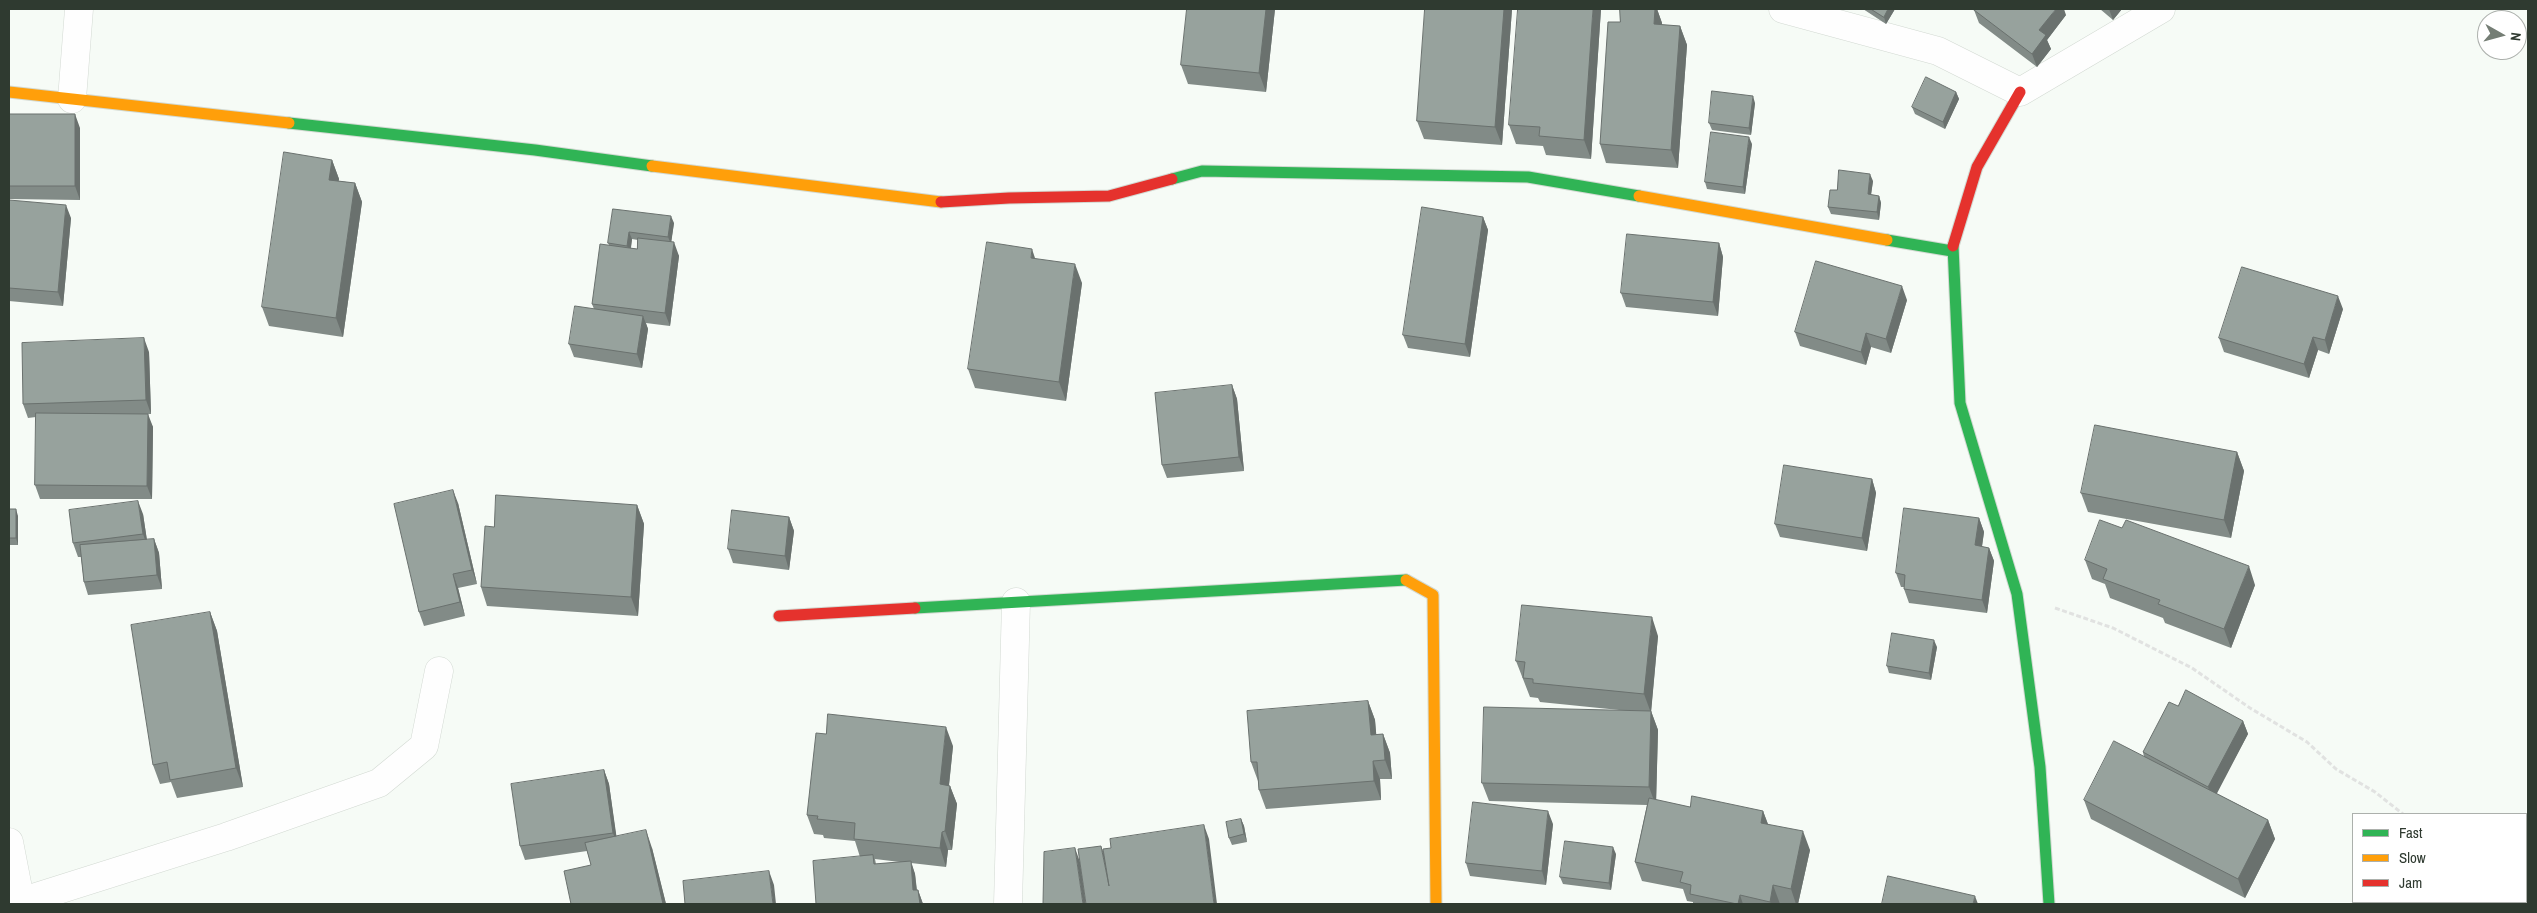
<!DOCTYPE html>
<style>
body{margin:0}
#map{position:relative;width:2537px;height:913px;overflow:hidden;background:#f6fbf6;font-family:"Archivo Narrow",sans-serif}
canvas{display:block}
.frame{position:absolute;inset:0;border:10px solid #2f3a30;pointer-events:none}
.legend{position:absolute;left:2352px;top:813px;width:175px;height:90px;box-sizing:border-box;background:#fff;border:1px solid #acb0ac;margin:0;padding:6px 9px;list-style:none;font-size:15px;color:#2f3a30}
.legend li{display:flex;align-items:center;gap:10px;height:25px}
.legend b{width:25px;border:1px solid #acb0ac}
.north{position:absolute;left:2477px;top:10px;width:50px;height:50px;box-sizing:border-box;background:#fff;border:1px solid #acb0ac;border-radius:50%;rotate:97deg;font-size:14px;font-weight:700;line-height:20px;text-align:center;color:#2f3a30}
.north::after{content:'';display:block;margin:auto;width:18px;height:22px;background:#757e75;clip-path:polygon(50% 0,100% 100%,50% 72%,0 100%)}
</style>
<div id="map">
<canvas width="2537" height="913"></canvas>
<div class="frame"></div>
<ul class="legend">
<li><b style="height:6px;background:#30b455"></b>Fast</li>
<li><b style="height:6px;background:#ff9f0a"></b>Slow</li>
<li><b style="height:6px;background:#e5322d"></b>Jam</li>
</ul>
<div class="north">N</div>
</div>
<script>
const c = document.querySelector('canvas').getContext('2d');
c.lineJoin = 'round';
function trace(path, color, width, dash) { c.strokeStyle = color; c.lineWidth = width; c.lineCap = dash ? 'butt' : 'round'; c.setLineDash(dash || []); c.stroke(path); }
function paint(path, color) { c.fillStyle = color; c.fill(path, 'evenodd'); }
const street = new Path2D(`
 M 1783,9 L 1938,51 L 2020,92 L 2161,9
 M 72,99 L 79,9
 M 9,842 L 21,904
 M 20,902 L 226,837 L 379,783 L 424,746 L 439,671
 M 1008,904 L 1016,602`);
const fast = new Path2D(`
 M 289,123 L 535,150 L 652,166
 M 1172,179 L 1202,171 L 1528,177 L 1639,196
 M 1887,240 L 1952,251
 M 1953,246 L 1960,403 L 2017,594 L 2040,767 L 2049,904
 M 915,608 L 1406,580`);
const slow = new Path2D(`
 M 9,92 L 289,123
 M 652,166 L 941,202
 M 1639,196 L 1887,240
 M 1406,580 L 1433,595 L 1436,904`);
const jam = new Path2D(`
 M 941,202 L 1009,198 L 1109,196 L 1172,179
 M 1953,246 L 1977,167 L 2020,92
 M 779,616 L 915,608`);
trace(street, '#d2d9d2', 29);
trace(fast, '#d2d9d2', 13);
trace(slow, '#d2d9d2', 13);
trace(jam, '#d2d9d2', 13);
trace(new Path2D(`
 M 2055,608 L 2113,628 L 2192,668 L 2250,708 L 2307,742 L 2336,769 L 2375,792 L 2403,814
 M 2496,902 L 2499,904`), '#e1e2e1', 3, [5, 2.5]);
trace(street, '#fefefe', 28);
trace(fast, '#30b455', 11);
trace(slow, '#ff9f0a', 11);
trace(jam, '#e5322d', 11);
paint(new Path2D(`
 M 1187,9 L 1275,9 L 1266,92 L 1188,84 L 1181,65 Z
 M 1425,9 L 1512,9 L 1502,145 L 1424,139 L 1417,121 Z
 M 1601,9 L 1591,159 L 1546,155 L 1543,146 L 1516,144 L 1509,125 Z
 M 1620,9 L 1657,9 L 1662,23 L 1662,25 L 1680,26 L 1687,45 L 1678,168 L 1606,163 L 1600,144 L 1620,22 Z
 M 1863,9 L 1895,9 L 1886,24 Z
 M 2100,9 L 2122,9 L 2113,20 Z
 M 1974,10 L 2066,15 L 2047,40 L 2051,49 L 2037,67 L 1979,23 Z
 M 1956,92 L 1959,99 L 1945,129 L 1915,114 L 1912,107 Z
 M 1755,103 L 1751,135 L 1712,130 L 1709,123 Z
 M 9,114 L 80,128 L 80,200 L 9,199 Z
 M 1752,144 L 1745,194 L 1707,189 L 1705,182 Z
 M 332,160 L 339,179 L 338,181 L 355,183 L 362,202 L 343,337 L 269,326 L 262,307 Z
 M 1873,181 L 1871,195 L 1879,196 L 1881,203 L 1879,220 L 1831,214 L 1828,207 L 1837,190 Z
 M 9,200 L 71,218 L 63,306 L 9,301 Z
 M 613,209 L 674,223 L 671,242 L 679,256 L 670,326 L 646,323 L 648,329 L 642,368 L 574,357 L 569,344 L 594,309 L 592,304 L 609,245 L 608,243 ZM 632,239 L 638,240 L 637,249 L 631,248 Z
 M 1483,217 L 1488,230 L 1470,357 L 1408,348 L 1403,335 Z
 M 1719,243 L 1723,257 L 1718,316 L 1626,307 L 1621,293 Z
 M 1035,258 L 1082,283 L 1066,401 L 975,388 L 968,369 Z
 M 1907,300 L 1891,353 L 1871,347 L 1866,365 L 1800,346 L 1795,332 Z
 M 2343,309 L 2329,354 L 2318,350 L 2309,378 L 2224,352 L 2219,338 Z
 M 149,352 L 151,414 L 146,414 L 153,427 L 152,499 L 40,499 L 35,485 L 36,417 L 28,418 L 23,404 Z
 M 1232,385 L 1237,399 L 1244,471 L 1167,478 L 1162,465 Z
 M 2237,452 L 2244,471 L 2231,538 L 2088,512 L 2081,493 Z
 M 1872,479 L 1876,493 L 1867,551 L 1780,537 L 1775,524 Z
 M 458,503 L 477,584 L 458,588 L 465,616 L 424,626 L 419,612 Z
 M 637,505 L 644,524 L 638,616 L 487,606 L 481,587 L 494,527 Z
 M 9,509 L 18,516 L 18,545 L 9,545 Z
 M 143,514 L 147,540 L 154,539 L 159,553 L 162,589 L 88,595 L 84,582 L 81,557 L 78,557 L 73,543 Z
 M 789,517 L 794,531 L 789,570 L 733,563 L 728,549 Z
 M 1979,518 L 1984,532 L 1982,547 L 1989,548 L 1994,561 L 1987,613 L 1909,603 L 1904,589 L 1904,587 L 1901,587 L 1896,573 Z
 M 2085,560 L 2255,585 L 2231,648 L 2165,623 L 2163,618 L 2110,598 L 2105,584 L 2092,579 Z
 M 210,612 L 217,631 L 243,787 L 177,798 L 171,782 L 160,784 L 153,765 Z
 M 1658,636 L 1651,711 L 1658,730 L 1656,800 L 1690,807 L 1763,811 L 1768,824 L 1810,850 L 1798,904 L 1693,904 L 1693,902 L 1687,901 L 1683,889 L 1642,881 L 1635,862 L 1647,805 L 1489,801 L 1482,783 L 1629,711 L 1540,702 L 1538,698 L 1530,697 L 1516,661 Z
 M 1937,647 L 1931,680 L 1889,673 L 1887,666 Z
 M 1368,701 L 1375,720 L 1376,735 L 1383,734 L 1390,753 L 1392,779 L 1380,779 L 1381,800 L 1266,809 L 1259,790 L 1258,781 L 1251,762 Z
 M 2178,706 L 2243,721 L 2248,734 L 2216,793 L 2268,820 L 2275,839 L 2245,898 L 2091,819 L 2084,800 L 2144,757 L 2143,752 Z
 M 953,746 L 949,786 L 950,786 L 957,804 L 952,850 L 948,850 L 946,867 L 911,863 L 915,874 L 917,890 L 918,890 L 923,904 L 816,904 L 860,857 L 855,841 L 824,838 L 823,835 L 814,834 L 807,815 ZM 875,859 L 900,862 L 876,864 Z
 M 604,770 L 609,784 L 616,836 L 652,848 L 666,904 L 571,904 L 591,865 L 587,851 L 525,860 L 520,846 Z
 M 1241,819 L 1244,826 L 1247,842 L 1232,845 L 1229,838 Z
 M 1553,824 L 1546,885 L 1470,876 L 1466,863 Z
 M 1616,854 L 1611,890 L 1563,884 L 1560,877 Z`), '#828b87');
paint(new Path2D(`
 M 1266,9 L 1275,9 L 1266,92 L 1259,73 Z
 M 1504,9 L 1512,9 L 1502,145 L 1495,127 Z
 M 1593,9 L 1601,9 L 1591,159 L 1584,140 Z
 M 1655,9 L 1657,9 L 1662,23 L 1661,43 L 1654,24 Z
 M 1888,9 L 1895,9 L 1886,24 L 1884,17 Z
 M 2056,9 L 2064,9 L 2066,15 L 2047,40 L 2051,49 L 2037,67 L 2032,54 L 2039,30 Z
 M 2109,9 L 2122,9 L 2113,20 Z
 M 1680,26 L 1687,45 L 1678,168 L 1671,150 Z
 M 1956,92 L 1959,99 L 1945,129 L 1943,122 Z
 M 1753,96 L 1755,103 L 1751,135 L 1749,128 Z
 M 75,114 L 80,128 L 80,200 L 75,186 Z
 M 1749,137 L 1752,144 L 1745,194 L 1743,187 Z
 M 332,160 L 339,179 L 336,199 L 329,180 Z
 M 1870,174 L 1873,181 L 1870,201 L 1868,194 Z
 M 355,183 L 362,202 L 343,337 L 336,318 Z
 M 1879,196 L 1881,203 L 1879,220 L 1877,212 Z
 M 66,205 L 71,218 L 63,306 L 58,292 Z
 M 671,216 L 674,223 L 671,244 L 668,237 Z
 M 1483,217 L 1488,230 L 1470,357 L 1465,344 Z
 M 629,232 L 632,239 L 630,253 L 627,246 Z
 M 674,242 L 679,256 L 670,326 L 665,313 Z
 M 1719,243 L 1723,257 L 1718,316 L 1713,302 Z
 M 1032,249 L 1038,267 L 1031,258 Z
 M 1075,264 L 1082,283 L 1066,401 L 1059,382 Z
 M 1902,286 L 1907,300 L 1891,353 L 1886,339 Z
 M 2338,296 L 2343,309 L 2329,354 L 2325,340 Z
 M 643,316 L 648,329 L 642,368 L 637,354 Z
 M 1866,333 L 1871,347 L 1866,365 L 1861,352 Z
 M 2313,337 L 2318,350 L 2309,378 L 2304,364 Z
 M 144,338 L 149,352 L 151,414 L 146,400 Z
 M 1232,385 L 1237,399 L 1244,471 L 1239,457 Z
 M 148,414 L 153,427 L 152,499 L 147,486 Z
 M 2237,452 L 2244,471 L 2231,538 L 2224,520 Z
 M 1872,479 L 1876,493 L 1867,551 L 1862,538 Z
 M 453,490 L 458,503 L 477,584 L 472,570 Z
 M 138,501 L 143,514 L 148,548 L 143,534 Z
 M 637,505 L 644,524 L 638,616 L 631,597 Z
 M 16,509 L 18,516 L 18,545 L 16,538 Z
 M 789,517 L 794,531 L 789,570 L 785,556 Z
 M 1979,518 L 1984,532 L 1980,559 L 1975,545 Z
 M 154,539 L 159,553 L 162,589 L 157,575 Z
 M 1989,548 L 1994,561 L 1987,613 L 1982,600 Z
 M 2249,566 L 2255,585 L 2231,648 L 2224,629 Z
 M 453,574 L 458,588 L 465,616 L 460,602 Z
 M 210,612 L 217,631 L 243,787 L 236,768 Z
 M 1652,617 L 1658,636 L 1651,713 L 1644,694 Z
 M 1934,640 L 1937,647 L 1931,680 L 1929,673 Z
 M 1368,701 L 1375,720 L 1378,754 L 1371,735 Z
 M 1651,711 L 1658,730 L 1656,806 L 1649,787 Z
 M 2243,721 L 2248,734 L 2213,801 L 2208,787 Z
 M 946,727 L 953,746 L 947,803 L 940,784 Z
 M 1383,734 L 1390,753 L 1392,779 L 1385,760 Z
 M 1373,761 L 1380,779 L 1381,800 L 1374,781 Z
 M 604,770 L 609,784 L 618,847 L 613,833 Z
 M 950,786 L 957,804 L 952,850 L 945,831 Z
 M 1548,811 L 1553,824 L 1546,885 L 1542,871 Z
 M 1763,811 L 1770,830 L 1761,823 Z
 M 1241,819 L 1244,826 L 1247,842 L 1244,834 Z
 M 2268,820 L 2275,839 L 2245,898 L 2238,879 Z
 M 1204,825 L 1209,839 L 1217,904 L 1214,904 Z
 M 646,830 L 652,848 L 666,904 L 663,904 Z
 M 1803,831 L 1810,850 L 1798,904 L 1796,904 L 1791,889 Z
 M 942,832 L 948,850 L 946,867 L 940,848 Z
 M 1101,846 L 1106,859 L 1109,886 Z
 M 1613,847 L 1616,854 L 1611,890 L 1609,883 Z
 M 1075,848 L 1080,862 L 1086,904 L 1083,904 Z
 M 911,861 L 915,874 L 918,904 L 913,890 Z
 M 769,871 L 774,885 L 776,904 L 773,904 Z
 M 1773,885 L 1780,904 L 1771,904 L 1770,902 Z
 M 918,890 L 923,904 L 920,904 Z
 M 1740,895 L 1743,904 L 1738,904 Z
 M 1975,896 L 1978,904 L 1973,904 Z`), '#6a716e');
const building = new Path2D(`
 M 1187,9 L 1266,9 L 1259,73 L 1181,65 Z
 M 1425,9 L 1504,9 L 1495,127 L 1417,121 Z
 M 1518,9 L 1593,9 L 1584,140 L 1539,136 L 1540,127 L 1509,125 Z
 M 1620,9 L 1655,9 L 1654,24 L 1680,26 L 1671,150 L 1600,144 L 1608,22 L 1620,22 Z
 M 1871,9 L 1888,9 L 1884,17 Z
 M 1975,9 L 2056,9 L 2039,30 L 2046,35 L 2032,54 L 1974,10 Z
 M 1926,77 L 1956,92 L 1943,122 L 1912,107 Z
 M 1712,91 L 1753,96 L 1749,128 L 1709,123 Z
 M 9,114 L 75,114 L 75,186 L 9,186 Z
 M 1711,132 L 1749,137 L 1743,187 L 1705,182 Z
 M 284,152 L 332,160 L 329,180 L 355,183 L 336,318 L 262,307 Z
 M 1839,170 L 1870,174 L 1868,194 L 1879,196 L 1877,212 L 1828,207 L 1830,190 L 1837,190 Z
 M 9,200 L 66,205 L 58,292 L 9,288 Z
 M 1422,207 L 1483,217 L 1465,344 L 1403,335 Z
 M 613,209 L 671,216 L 668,237 L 629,232 L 627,246 L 608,243 Z
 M 1627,234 L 1719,243 L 1713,302 L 1621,293 Z
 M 638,238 L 674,242 L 665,313 L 592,304 L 600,244 L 637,249 Z
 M 987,242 L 1032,249 L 1031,258 L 1075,264 L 1059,382 L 968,369 Z
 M 1816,261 L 1902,286 L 1886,339 L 1866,333 L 1861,352 L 1795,332 Z
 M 2242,267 L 2338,296 L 2325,340 L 2313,337 L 2304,364 L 2219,338 Z
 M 575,306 L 643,316 L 637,354 L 569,344 Z
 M 144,338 L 146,400 L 23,404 L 22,343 Z
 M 1232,385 L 1239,457 L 1162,465 L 1155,393 Z
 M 36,413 L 148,414 L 147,486 L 35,485 Z
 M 2095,425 L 2237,452 L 2224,520 L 2081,493 Z
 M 1784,465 L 1872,479 L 1862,538 L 1775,524 Z
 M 453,490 L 472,570 L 453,574 L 460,602 L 419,612 L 394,504 Z
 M 496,495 L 637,505 L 631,597 L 481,587 L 485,526 L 494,527 Z
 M 138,501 L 143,534 L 73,543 L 69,510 Z
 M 1904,508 L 1979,518 L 1975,545 L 1989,548 L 1982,600 L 1904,589 L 1905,575 L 1896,573 Z
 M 9,509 L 16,509 L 16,538 L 9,538 Z
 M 732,510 L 789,517 L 785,556 L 728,549 Z
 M 2100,520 L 2122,528 L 2126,520 L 2249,566 L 2224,629 L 2158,604 L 2160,600 L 2103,579 L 2107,569 L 2085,560 Z
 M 154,539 L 157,575 L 84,582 L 80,545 Z
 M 1522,605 L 1652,617 L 1644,694 L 1533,683 L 1533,679 L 1523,678 L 1525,662 L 1516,661 Z
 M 210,612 L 236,768 L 170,780 L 167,762 L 153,765 L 131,625 Z
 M 1892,633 L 1934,640 L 1929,673 L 1887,666 Z
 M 2186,690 L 2243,721 L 2208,787 L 2143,752 L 2169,702 L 2178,706 Z
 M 1368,701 L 1371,735 L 1383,734 L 1385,760 L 1373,761 L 1374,781 L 1259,790 L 1257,762 L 1251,762 L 1247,711 Z
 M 1484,707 L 1651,711 L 1649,787 L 1482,783 Z
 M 828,714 L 946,727 L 940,784 L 950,786 L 945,831 L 942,832 L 940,848 L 854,839 L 855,823 L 817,819 L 818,816 L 807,815 L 816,733 L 826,734 Z
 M 2114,741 L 2268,820 L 2238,879 L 2084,800 Z
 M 604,770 L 613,833 L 520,846 L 511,784 Z
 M 1692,796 L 1763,811 L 1761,823 L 1803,831 L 1791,889 L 1773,885 L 1770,902 L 1740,895 L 1738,904 L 1737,904 L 1690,894 L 1691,885 L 1680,882 L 1683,872 L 1635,862 L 1649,798 L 1690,807 Z
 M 1473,802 L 1548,811 L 1542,871 L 1466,863 Z
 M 1241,819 L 1244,834 L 1229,838 L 1226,822 Z
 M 1204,825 L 1214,904 L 1086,904 L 1078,849 L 1101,846 L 1109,886 L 1103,849 L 1111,848 L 1110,839 Z
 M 646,830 L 663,904 L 571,904 L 564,871 L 591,865 L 585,843 Z
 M 1565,841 L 1613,847 L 1609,883 L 1560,877 Z
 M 1075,848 L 1083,904 L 1043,904 L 1044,852 Z
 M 873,855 L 874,864 L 911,861 L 913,890 L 918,890 L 920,904 L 816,904 L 813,861 Z
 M 769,871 L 773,904 L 685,904 L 683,881 Z
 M 1888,876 L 1975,896 L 1973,904 L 1882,904 Z`);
paint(building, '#97a29d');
trace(building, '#6a716e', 1);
</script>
